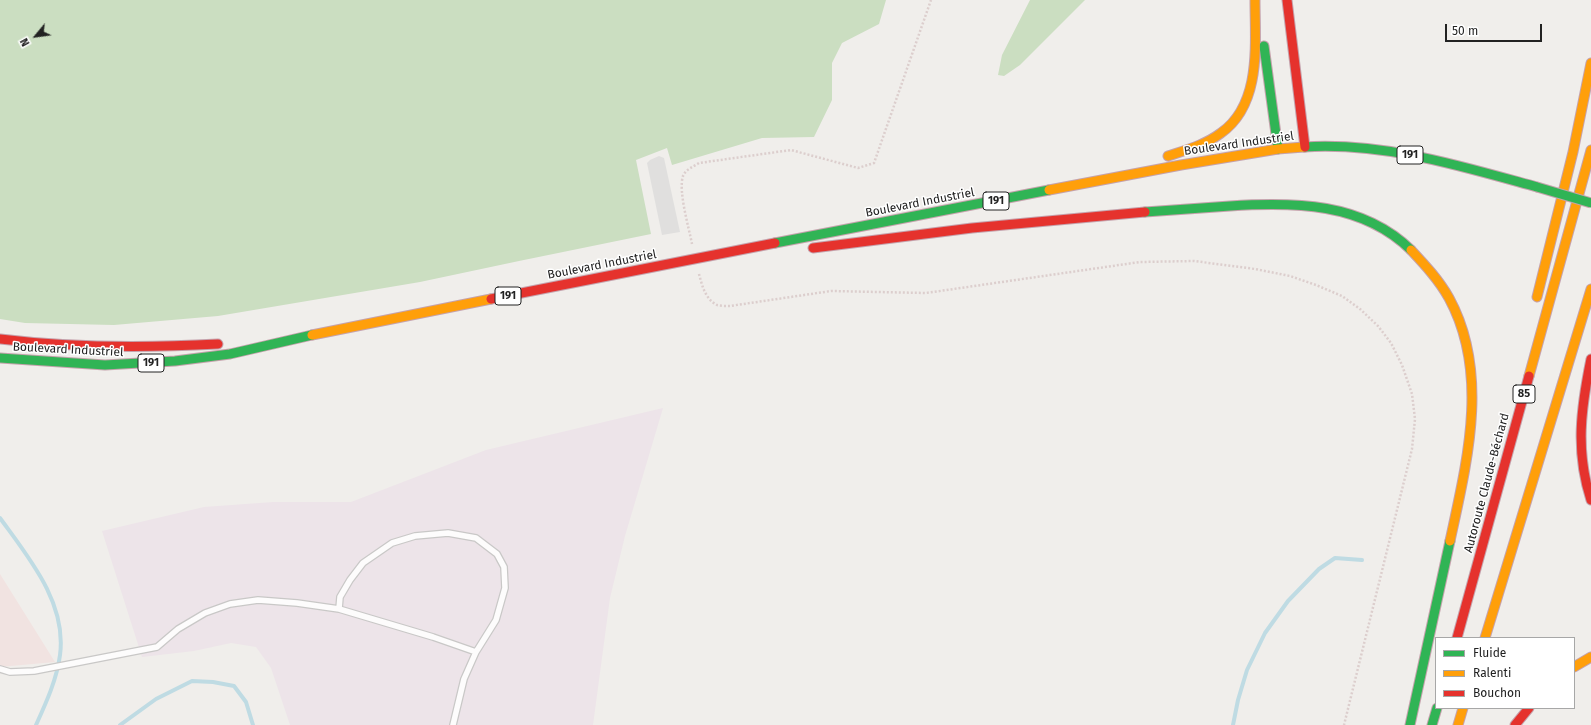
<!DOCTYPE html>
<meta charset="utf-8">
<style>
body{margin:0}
#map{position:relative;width:1591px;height:725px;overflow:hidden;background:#f0eeeb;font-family:"Fira Sans",sans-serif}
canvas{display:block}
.legend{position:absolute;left:1435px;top:637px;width:140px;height:72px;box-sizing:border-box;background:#fff;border:1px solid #a7a7a7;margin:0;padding:5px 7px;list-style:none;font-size:12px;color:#222}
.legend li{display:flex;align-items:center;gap:8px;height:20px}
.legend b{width:20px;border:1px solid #a7a7a7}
.north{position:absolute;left:16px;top:16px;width:40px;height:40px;-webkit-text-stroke:3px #fff;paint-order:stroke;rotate:241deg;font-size:11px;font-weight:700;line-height:16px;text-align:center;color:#222}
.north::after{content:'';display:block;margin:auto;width:14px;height:18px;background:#222;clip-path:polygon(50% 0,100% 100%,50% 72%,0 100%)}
.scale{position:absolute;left:1445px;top:24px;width:97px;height:18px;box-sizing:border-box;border:2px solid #222;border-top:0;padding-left:5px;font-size:12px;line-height:14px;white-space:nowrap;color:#222;-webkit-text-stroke:3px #fff;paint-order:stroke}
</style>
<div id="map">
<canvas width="1591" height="725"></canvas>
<ul class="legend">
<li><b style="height:5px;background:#30b455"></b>Fluide</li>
<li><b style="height:5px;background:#ff9f0a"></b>Ralenti</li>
<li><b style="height:5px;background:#e5322d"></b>Bouchon</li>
</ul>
<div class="north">N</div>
<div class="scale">50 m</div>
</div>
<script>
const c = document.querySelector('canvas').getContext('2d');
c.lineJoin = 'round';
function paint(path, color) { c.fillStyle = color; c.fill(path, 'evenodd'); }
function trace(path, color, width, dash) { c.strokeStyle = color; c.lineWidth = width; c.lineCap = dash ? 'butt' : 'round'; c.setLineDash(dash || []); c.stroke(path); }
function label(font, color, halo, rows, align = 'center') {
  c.font = font + ' "Fira Sans",sans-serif'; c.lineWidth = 3; c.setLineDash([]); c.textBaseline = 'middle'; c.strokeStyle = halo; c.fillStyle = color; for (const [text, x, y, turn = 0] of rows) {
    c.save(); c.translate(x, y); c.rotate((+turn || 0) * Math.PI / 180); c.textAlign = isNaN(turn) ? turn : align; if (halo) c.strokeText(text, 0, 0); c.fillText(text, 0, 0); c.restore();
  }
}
paint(new Path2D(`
 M 0,574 L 55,662 L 0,667 Z`), '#f1e3e1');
paint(new Path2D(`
 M 663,408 L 625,536 L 610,598 L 593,725 L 290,725 L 271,668 L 256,647 L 231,643 L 194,651 L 142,657 L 102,531 L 204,507 L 273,502 L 351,502 L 486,450 Z`), '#ede4e9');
paint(new Path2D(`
 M 0,0 L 886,0 L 879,24 L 842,43 L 832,63 L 832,100 L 814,137 L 762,138 L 672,165 L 667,148 L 636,160 L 651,234 L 519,261 L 420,282 L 218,316 L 114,325 L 25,323 L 0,319 Z
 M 1030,0 L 1085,0 L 1020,65 L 1004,76 L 998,75 L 1002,55 Z`), '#cbdec1');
paint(new Path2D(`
 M 659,156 L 664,158 L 680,232 L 662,235 L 647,163 L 650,160 Z`), '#e0dfde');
trace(new Path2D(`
 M 0,518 C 29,558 67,603 60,655 C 57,679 46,703 36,725
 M 120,725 L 156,699 L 192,681 L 213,682 L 234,686 L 246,702 L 253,725
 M 1233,725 L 1238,700 L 1247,670 L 1265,633 L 1288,601 L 1319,569 L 1335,558 L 1362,560`), '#bfdbe3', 4);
const lane = new Path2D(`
 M 0,669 L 10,672 L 34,671 L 157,647 L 178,629 L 205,613 L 230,604 L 258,600 L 297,603 L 339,609
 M 453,725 L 464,679 L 476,652 L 496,620 L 505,588 L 504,567 L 497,554 L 476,538 L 448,533 L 415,536 L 392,543 L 363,563 L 350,580 L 340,597 L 339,609 L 433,637 L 476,652`);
const fast = new Path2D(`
 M 1264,46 L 1278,149
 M 1304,147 C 1384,142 1461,166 1537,187
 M 1145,212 C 1173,210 1202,208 1230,206 C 1294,202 1362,202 1411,250
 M 775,243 L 1049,190
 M 0,358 L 105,365 L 175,361 L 230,354 L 312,335
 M 1410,725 L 1450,541
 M 1432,725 L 1437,708`);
const slow = new Path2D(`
 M 1168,156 C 1186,150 1205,145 1221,133 C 1262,104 1255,44 1255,0
 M 1049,190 L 1181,165 L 1278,149 L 1304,147
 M 1411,250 C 1425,265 1439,280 1449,298 C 1490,373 1467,462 1450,541
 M 1537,297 L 1573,152 L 1591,63
 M 312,335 L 491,299
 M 1529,376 L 1591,150
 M 1485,638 L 1591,289
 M 1574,667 L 1591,657
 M 1458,725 L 1463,708`);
const jam = new Path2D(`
 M 1287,0 L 1305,147
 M 813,248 L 972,228 L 1145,212
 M 491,299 L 775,243
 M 0,339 C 73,348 145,348 218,344
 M 1591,359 C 1581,408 1575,451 1591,500
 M 1457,638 L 1529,376
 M 1515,725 L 1529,708`);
trace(lane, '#c9c8c7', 8);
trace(fast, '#c5a2ac', 11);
trace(slow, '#c5a2ac', 11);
trace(jam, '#c5a2ac', 11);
trace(new Path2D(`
 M 692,244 C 689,228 678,191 683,176 C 686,169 693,167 699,163 L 791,150 L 858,168 L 874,163 L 931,0
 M 699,274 C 702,285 705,299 717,305 C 721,306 726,306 730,306 L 831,291 L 926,293 L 1140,262 L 1194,261 L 1255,269 L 1290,276 L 1316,285 L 1342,296 L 1360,309 L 1378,326 L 1391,343 L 1402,365 L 1412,394 L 1415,419 L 1412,449 L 1344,725`), '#dccecd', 2.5, [2, 2]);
trace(lane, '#fdfcfc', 5.5);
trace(fast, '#30b455', 9);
trace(slow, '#ff9f0a', 9);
trace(jam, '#e5322d', 9);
const fastBridge = new Path2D(`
 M 1537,187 L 1591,203`);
trace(fastBridge, '#c5a2ac', 11, []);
trace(fastBridge, '#30b455', 9);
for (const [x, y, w] of [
 [1410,155,26],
 [996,201,26],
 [508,296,26],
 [151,363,26],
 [1524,394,22]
]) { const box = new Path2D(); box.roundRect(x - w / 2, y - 9, w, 18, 3); c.fillStyle = '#fff'; c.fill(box); trace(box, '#222', 1); }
label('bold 11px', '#222', null, [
 ["191",1410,155],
 ["191",996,201],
 ["191",508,296],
 ["191",151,363],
 ["85",1524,394]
]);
label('12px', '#222', '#fff', [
 ["Boulevard Industriel",1239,144,-8],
 ["Boulevard Industriel",920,203,-11],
 ["Boulevard Industriel",602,265,-11],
 ["Boulevard Industriel",68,350,3],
 ["Autoroute Claude-Béchard",1487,483,-75]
]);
</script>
